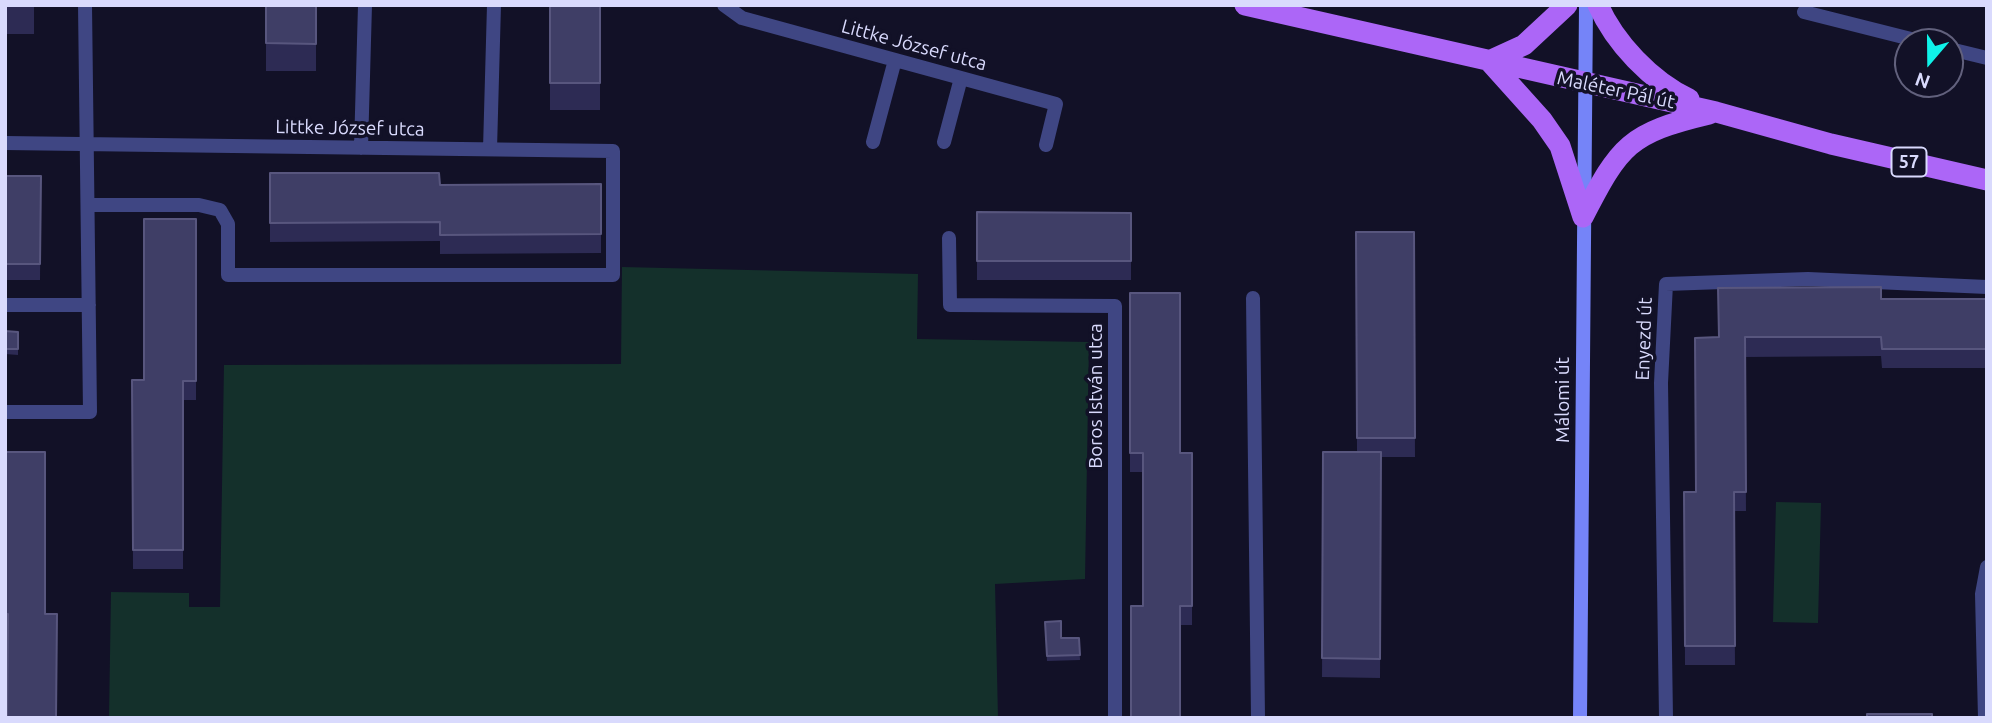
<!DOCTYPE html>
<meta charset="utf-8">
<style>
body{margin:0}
#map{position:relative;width:1992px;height:723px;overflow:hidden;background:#121127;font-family:Ubuntu,sans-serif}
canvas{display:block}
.frame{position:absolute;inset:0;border:7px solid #d9dafd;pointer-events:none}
.north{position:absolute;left:1894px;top:28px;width:70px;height:70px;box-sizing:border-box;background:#121127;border:2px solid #62617d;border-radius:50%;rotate:200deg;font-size:19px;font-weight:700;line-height:28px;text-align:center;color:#d9dafd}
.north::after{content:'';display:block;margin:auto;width:24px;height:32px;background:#0ff2e9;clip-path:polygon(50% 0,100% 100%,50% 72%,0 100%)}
</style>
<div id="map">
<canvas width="1992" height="723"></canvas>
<div class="frame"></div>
<div class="north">N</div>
</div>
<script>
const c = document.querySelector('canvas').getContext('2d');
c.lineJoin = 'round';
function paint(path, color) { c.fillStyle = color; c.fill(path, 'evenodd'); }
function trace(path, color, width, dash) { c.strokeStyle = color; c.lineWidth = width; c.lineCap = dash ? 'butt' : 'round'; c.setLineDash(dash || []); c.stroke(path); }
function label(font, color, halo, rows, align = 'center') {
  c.font = font + ' Ubuntu,sans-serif'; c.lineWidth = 7; c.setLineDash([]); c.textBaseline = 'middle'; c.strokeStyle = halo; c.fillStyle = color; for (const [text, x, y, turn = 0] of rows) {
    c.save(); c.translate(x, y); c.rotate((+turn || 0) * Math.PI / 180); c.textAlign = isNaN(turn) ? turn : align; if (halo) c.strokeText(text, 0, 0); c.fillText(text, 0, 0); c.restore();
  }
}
paint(new Path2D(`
 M 622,267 L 918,274 L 917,339 L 1089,342 L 1085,579 L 995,584 L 998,718 L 109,718 L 111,592 L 189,593 L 189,607 L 220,607 L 224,365 L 621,364 Z
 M 1776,502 L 1821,503 L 1818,623 L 1773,622 Z`), '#14302b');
trace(new Path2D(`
 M 724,5 L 742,18 L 1056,104 L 1046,145
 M 1804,12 L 1923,42
 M 1950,49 L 1987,58
 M 873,142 L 895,60
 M 944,142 L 961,78
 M 5,143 L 613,151 L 613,275 L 228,275 L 228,224 L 220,210 L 199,205 L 88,205
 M 361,148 L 365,5
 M 490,149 L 494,5
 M 949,238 L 950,305 L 1115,306 L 1115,718
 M 1253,298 L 1258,718
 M 5,305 L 89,305
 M 5,412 L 90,412 L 85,5
 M 1666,718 L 1661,383 L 1666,284 L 1808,279 L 1987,287
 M 1985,718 L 1982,594 L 1987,567`), '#3f4683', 14);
trace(new Path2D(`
 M 1580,718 L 1586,5`), '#7584f8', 14);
trace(new Path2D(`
 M 1245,5 L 1716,112 L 1831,144 L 1987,180
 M 1598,5 C 1615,43 1651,81 1689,99
 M 1489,61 L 1542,120 L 1560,146 L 1583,217
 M 1489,61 L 1524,45 L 1567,5
 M 1583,217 C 1620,145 1629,133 1709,114`), '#ac66f7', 21);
paint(new Path2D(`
 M 5,5 L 34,5 L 34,34 L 5,34 Z
 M 266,5 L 316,5 L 316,71 L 266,71 Z
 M 550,5 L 600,5 L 600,110 L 550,110 Z
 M 270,173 L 440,185 L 601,184 L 601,253 L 440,254 L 440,241 L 270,242 Z
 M 5,176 L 41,176 L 40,280 L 5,280 Z
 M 977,212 L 1131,213 L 1131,280 L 977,280 Z
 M 196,219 L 196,400 L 183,400 L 183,569 L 133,569 L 132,380 L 144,380 Z
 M 1356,232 L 1414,232 L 1415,457 L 1381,457 L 1380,678 L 1322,677 L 1323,452 L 1357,452 Z
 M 1130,293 L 1180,453 L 1192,545 L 1192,625 L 1180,625 L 1143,472 L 1130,472 Z
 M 1881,299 L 1987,299 L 1987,368 L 1882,368 L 1881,356 L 1745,357 L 1746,511 L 1734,511 L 1735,665 L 1685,665 L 1684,492 L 1696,492 L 1719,337 Z
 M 5,331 L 18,332 L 18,355 L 5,354 Z
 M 5,452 L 8,633 L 5,633 Z
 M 1045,622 L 1061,638 L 1079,638 L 1080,660 L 1047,661 Z`), '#2d2b54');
const building = new Path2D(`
 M 5,5 L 34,5 L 34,6 L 5,6 Z
 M 266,5 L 316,5 L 316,44 L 266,43 Z
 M 550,5 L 600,5 L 600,83 L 550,83 Z
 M 270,173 L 439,173 L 440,185 L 601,184 L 601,234 L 440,235 L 440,222 L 270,223 Z
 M 5,176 L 41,176 L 40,264 L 5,264 Z
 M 977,212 L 1131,213 L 1131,261 L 977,261 Z
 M 144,219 L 196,219 L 196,381 L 183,381 L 183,550 L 133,550 L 132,380 L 144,380 Z
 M 1356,232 L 1414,232 L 1415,438 L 1357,438 Z
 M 1881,287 L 1881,299 L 1987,299 L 1987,349 L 1882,349 L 1881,337 L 1745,337 L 1746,492 L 1734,492 L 1735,646 L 1685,646 L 1684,492 L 1696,492 L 1695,338 L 1719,337 L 1718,288 Z
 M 1130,293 L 1180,293 L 1180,453 L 1192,453 L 1192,606 L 1180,606 L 1180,718 L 1131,718 L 1131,606 L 1143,606 L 1143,453 L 1130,453 Z
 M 5,331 L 18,332 L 18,349 L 5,349 Z
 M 5,452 L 45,452 L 45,614 L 57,614 L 56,718 L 7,718 L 8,614 L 5,614 Z
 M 1323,452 L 1381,452 L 1380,659 L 1322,658 Z
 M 1061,621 L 1061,638 L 1079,638 L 1080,655 L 1047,656 L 1045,622 Z
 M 1867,714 L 1932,714 L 1932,718 L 1867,718 Z`);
paint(building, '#3f3e66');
trace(building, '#58567e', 2);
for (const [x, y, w] of [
 [1909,162,35]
]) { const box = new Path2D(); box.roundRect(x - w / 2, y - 14.5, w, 29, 5); c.fillStyle = '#121127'; c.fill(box); trace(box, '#d9dafd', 2); }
label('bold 18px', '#d9dafd', null, [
 ["57",1909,162]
]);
label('19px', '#d9dafd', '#121127', [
 ["Littke József utca",914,45,15],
 ["Maléter Pál út",1616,90,12],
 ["Littke József utca",350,128,1],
 ["Enyezd út",1644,339,-88],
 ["Boros István utca",1096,396,-90],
 ["Málomi út",1563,400,-90]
]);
</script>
